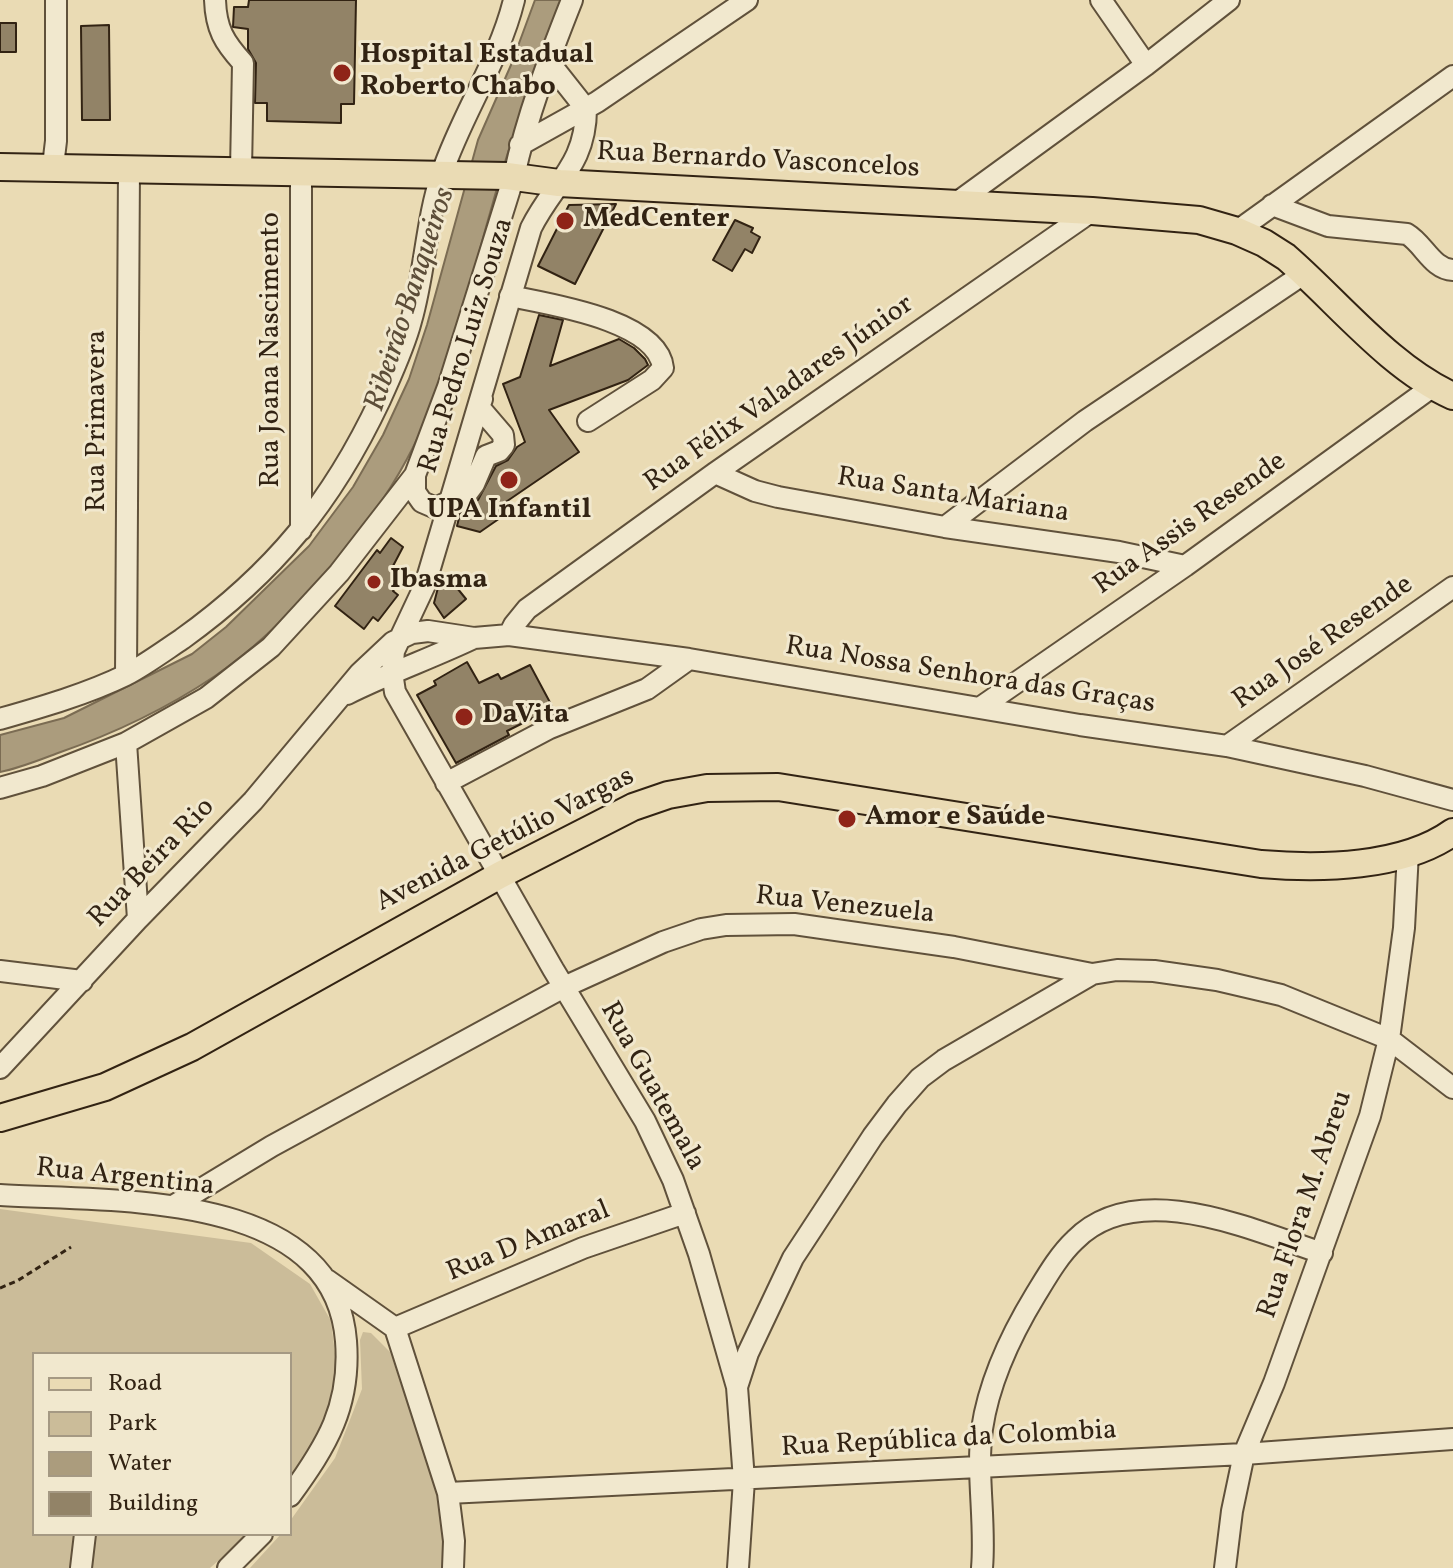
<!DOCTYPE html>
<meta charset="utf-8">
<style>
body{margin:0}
#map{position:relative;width:1453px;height:1568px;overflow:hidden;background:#eadbb4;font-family:Vollkorn,serif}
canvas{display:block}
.legend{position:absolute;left:32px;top:1352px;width:260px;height:184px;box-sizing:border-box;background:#f1e8ce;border:2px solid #a59983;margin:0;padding:10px 14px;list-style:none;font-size:24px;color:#322313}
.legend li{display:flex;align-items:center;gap:16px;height:40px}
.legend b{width:40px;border:2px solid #a59983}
</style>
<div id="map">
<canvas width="1453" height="1568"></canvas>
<ul class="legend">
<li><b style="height:10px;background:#eadbb4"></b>Road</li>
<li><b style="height:22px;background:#cbbc99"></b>Park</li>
<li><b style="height:22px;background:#ab9c7d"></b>Water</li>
<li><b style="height:22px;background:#928367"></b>Building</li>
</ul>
</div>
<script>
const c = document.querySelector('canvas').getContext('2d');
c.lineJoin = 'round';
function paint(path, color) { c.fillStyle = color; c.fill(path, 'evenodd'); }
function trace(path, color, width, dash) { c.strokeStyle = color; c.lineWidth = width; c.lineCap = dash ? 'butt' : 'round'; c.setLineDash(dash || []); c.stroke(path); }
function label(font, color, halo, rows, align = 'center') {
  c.font = font + ' Vollkorn,serif'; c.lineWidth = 6; c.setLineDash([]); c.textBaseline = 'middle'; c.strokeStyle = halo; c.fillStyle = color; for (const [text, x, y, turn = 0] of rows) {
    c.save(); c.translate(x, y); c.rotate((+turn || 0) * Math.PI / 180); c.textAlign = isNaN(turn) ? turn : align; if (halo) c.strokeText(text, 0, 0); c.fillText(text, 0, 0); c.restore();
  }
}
paint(new Path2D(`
 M 0,1209 L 251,1243 L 310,1284 L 331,1321 L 337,1370 L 324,1428 L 290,1480 L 290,1354 L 34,1354 L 34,1534 L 248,1534 L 210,1568 L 0,1568 Z
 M 363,1332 L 371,1333 L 390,1352 L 442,1503 L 445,1568 L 250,1568 L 281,1534 L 290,1534 L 290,1521 L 335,1458 L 362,1389 L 360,1340 Z`), '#cbbc99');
const water = new Path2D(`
 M 535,0 L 561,0 C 535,70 510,140 490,213 C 467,293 447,385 407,459 C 368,532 283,630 215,676 C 166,709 113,734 58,753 C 39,760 20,768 0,772 L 0,735 L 64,718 L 192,654 L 226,627 L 309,546 L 353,487 L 383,435 L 409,379 L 427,325 L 478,140 L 511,65 Z`);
paint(water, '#ab9c7d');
trace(water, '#7b6c53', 2);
const building = new Path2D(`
 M 249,0 L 356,0 L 354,104 L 341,104 L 341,123 L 267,121 L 267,103 L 255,103 L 256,63 L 248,49 L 248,29 L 233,27 L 234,7 L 248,7 Z
 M 0,23 L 16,23 L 16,52 L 0,52 Z
 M 109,25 L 110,120 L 82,120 L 81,26 Z
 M 616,204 L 575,284 L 538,266 L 569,205 Z
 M 735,220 L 753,228 L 751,232 L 760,237 L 752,253 L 745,249 L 732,271 L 713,260 Z
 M 539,315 L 563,320 L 550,366 L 619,339 L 634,348 L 645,359 L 648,365 L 628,380 L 549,410 L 579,452 L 497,508 L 503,516 L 480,532 L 457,526 L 461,510 L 478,500 L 496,466 L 508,460 L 517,447 L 525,442 L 503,384 L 520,377 Z
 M 391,538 L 403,547 L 393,566 L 399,571 L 393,580 L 398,584 L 393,591 L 398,595 L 378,621 L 373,617 L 364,629 L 335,606 L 377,550 L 380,553 Z
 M 440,580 L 447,588 L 453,583 L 466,599 L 444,618 L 434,603 Z
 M 467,662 L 479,683 L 498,674 L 501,679 L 530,665 L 553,708 L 507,731 L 509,735 L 456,763 L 417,695 L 436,685 L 434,681 Z`);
paint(building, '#928367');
trace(building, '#322313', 2);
const minor = new Path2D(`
 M 215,0 C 216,29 224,42 243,63 L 241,170
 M 1101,0 L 1146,65
 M 548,61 L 586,109 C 586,165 554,182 531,228 L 425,585 L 394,651 L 392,672 L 395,692 L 553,969 L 645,1121 L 673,1180 L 699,1254 L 737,1387 L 744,1480 L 738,1568
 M 520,145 L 597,102 L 747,0
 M 53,166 L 56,141 L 56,0
 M 955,204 L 1146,65 L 1229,0
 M 1272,205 L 1328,226 L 1407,234 C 1424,244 1432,269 1453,270
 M 1237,231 L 1453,76
 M 510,296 C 548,304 658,320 663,368 L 652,380 L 588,421
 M 715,473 L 755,491 L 778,497 L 945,527 L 1119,552 L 1185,566
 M 415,475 L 415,492 L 422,502 L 436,508 L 468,492 L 474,484 L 486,456 L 499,451 L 504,445 L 503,435 L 479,407 L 482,399
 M 945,527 L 1085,421 L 1305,273
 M 301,530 L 301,171
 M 509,635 L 514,625 L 527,609 L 715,473 L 1092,211
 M 126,675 L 129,168
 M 347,694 C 389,673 432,658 474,638
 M 981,707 L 1185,566 L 1432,387
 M 0,719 C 42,707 87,694 126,675 C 145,665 164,651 182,639 C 274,573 332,502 380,400 C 391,375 404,348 411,321 C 425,273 426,220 442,173 C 462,114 499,61 514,0
 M 126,743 L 138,919
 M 1227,746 L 1453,587
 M 446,783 L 550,728 L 647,689 L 689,659
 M 0,788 L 42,776 L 126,743 L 206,698 L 271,647 L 339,573 L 415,475 L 448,387 L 514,176 C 527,116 549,58 572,0
 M 0,971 L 82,981
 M 0,1068 L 138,919 L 253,801 L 360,673 L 393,642 L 412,633 L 428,631 L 474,638 L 509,635 L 689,659 L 1080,725 L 1227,746 L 1365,776 L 1453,800
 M 0,1195 C 109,1202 334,1188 346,1341 C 351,1406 327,1445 290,1496
 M 173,1206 L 272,1146 L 564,987 L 663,942 L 701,929 L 726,925 L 794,924 L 954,947 L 1092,974 L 1117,970 L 1154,971 L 1217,980 L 1281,995 L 1389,1039 L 1453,1088
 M 327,1280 L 395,1328 L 448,1493 L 454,1541 L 453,1568
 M 395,1328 L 583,1248 L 685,1213
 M 737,1387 L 748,1353 L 793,1258 L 873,1136 L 897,1104 L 920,1078 L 944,1060 L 1092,974
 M 448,1493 L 1244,1454 L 1453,1439
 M 81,1568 L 85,1534
 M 228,1568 L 262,1534
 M 982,1568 C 986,1522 976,1474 982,1429 C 989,1381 1011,1335 1036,1294 C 1047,1276 1059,1255 1075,1240 C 1137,1177 1252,1230 1322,1253
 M 1225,1568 L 1232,1511 L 1244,1454 L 1274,1383 L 1370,1116 L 1389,1039 L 1404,928 L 1408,852`);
const major = new Path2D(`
 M 0,167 L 507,176 L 559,183 L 1092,211 L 1199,220 L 1237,231 L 1264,243 L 1286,257 C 1338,302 1390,368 1453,396
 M 0,1118 L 105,1087 L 192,1047 L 500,875 L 633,807 L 668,795 L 707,788 L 778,787 L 1261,864 C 1320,869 1403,868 1453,832`);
trace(minor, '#60513b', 24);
trace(major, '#322313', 30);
trace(new Path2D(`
 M 0,1288 L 17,1281 L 71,1247`), '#322313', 3, [6, 4]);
trace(minor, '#f1e8ce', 20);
trace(major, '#eadbb4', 26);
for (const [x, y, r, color] of [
 [342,73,10,"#8f2418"],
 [565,221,10,"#8f2418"],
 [509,480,10,"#8f2418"],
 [374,582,8,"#8f2418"],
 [464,717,10,"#8f2418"],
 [847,819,10,"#8f2418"]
]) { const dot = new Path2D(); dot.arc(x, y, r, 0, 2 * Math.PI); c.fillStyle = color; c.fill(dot); trace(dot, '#f1e8ce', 3); }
label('bold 28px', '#322313', '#f1e8ce', [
 ["Hospital Estadual",360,57],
 ["Roberto Chabo",360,89],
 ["MedCenter",583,221],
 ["UPA Infantil",509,512,"center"],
 ["Ibasma",390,582],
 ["DaVita",482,717],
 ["Amor e Saúde",865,819]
], 'left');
label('28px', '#322313', '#f1e8ce', [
 ["Rua Bernardo Vasconcelos",758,162,3],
 ["Rua Pedro Luiz Souza",468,346,-73],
 ["Rua Joana Nascimento",273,350,-90],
 ["Rua Félix Valadares Júnior",780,395,-35],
 ["Rua Primavera",99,421,-90],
 ["Rua Santa Mariana",953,497,9],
 ["Rua Assis Resende",1191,525,-35],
 ["Rua José Resende",1324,644,-35],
 ["Rua Nossa Senhora das Graças",970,677,9],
 ["Avenida Getúlio Vargas",506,841,-27],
 ["Rua Beira Rio",153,864,-46],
 ["Rua Venezuela",845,907,6],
 ["Rua Guatemala",651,1087,61],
 ["Rua Argentina",125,1179,6],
 ["Rua Flora M. Abreu",1307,1205,-71],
 ["Rua D Amaral",529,1243,-22],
 ["Rua República da Colombia",949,1441,-3]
]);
label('italic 30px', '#5c4d38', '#f1e8ce', [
 ["Ribeirão Banqueiros",412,300,-72]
]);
</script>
